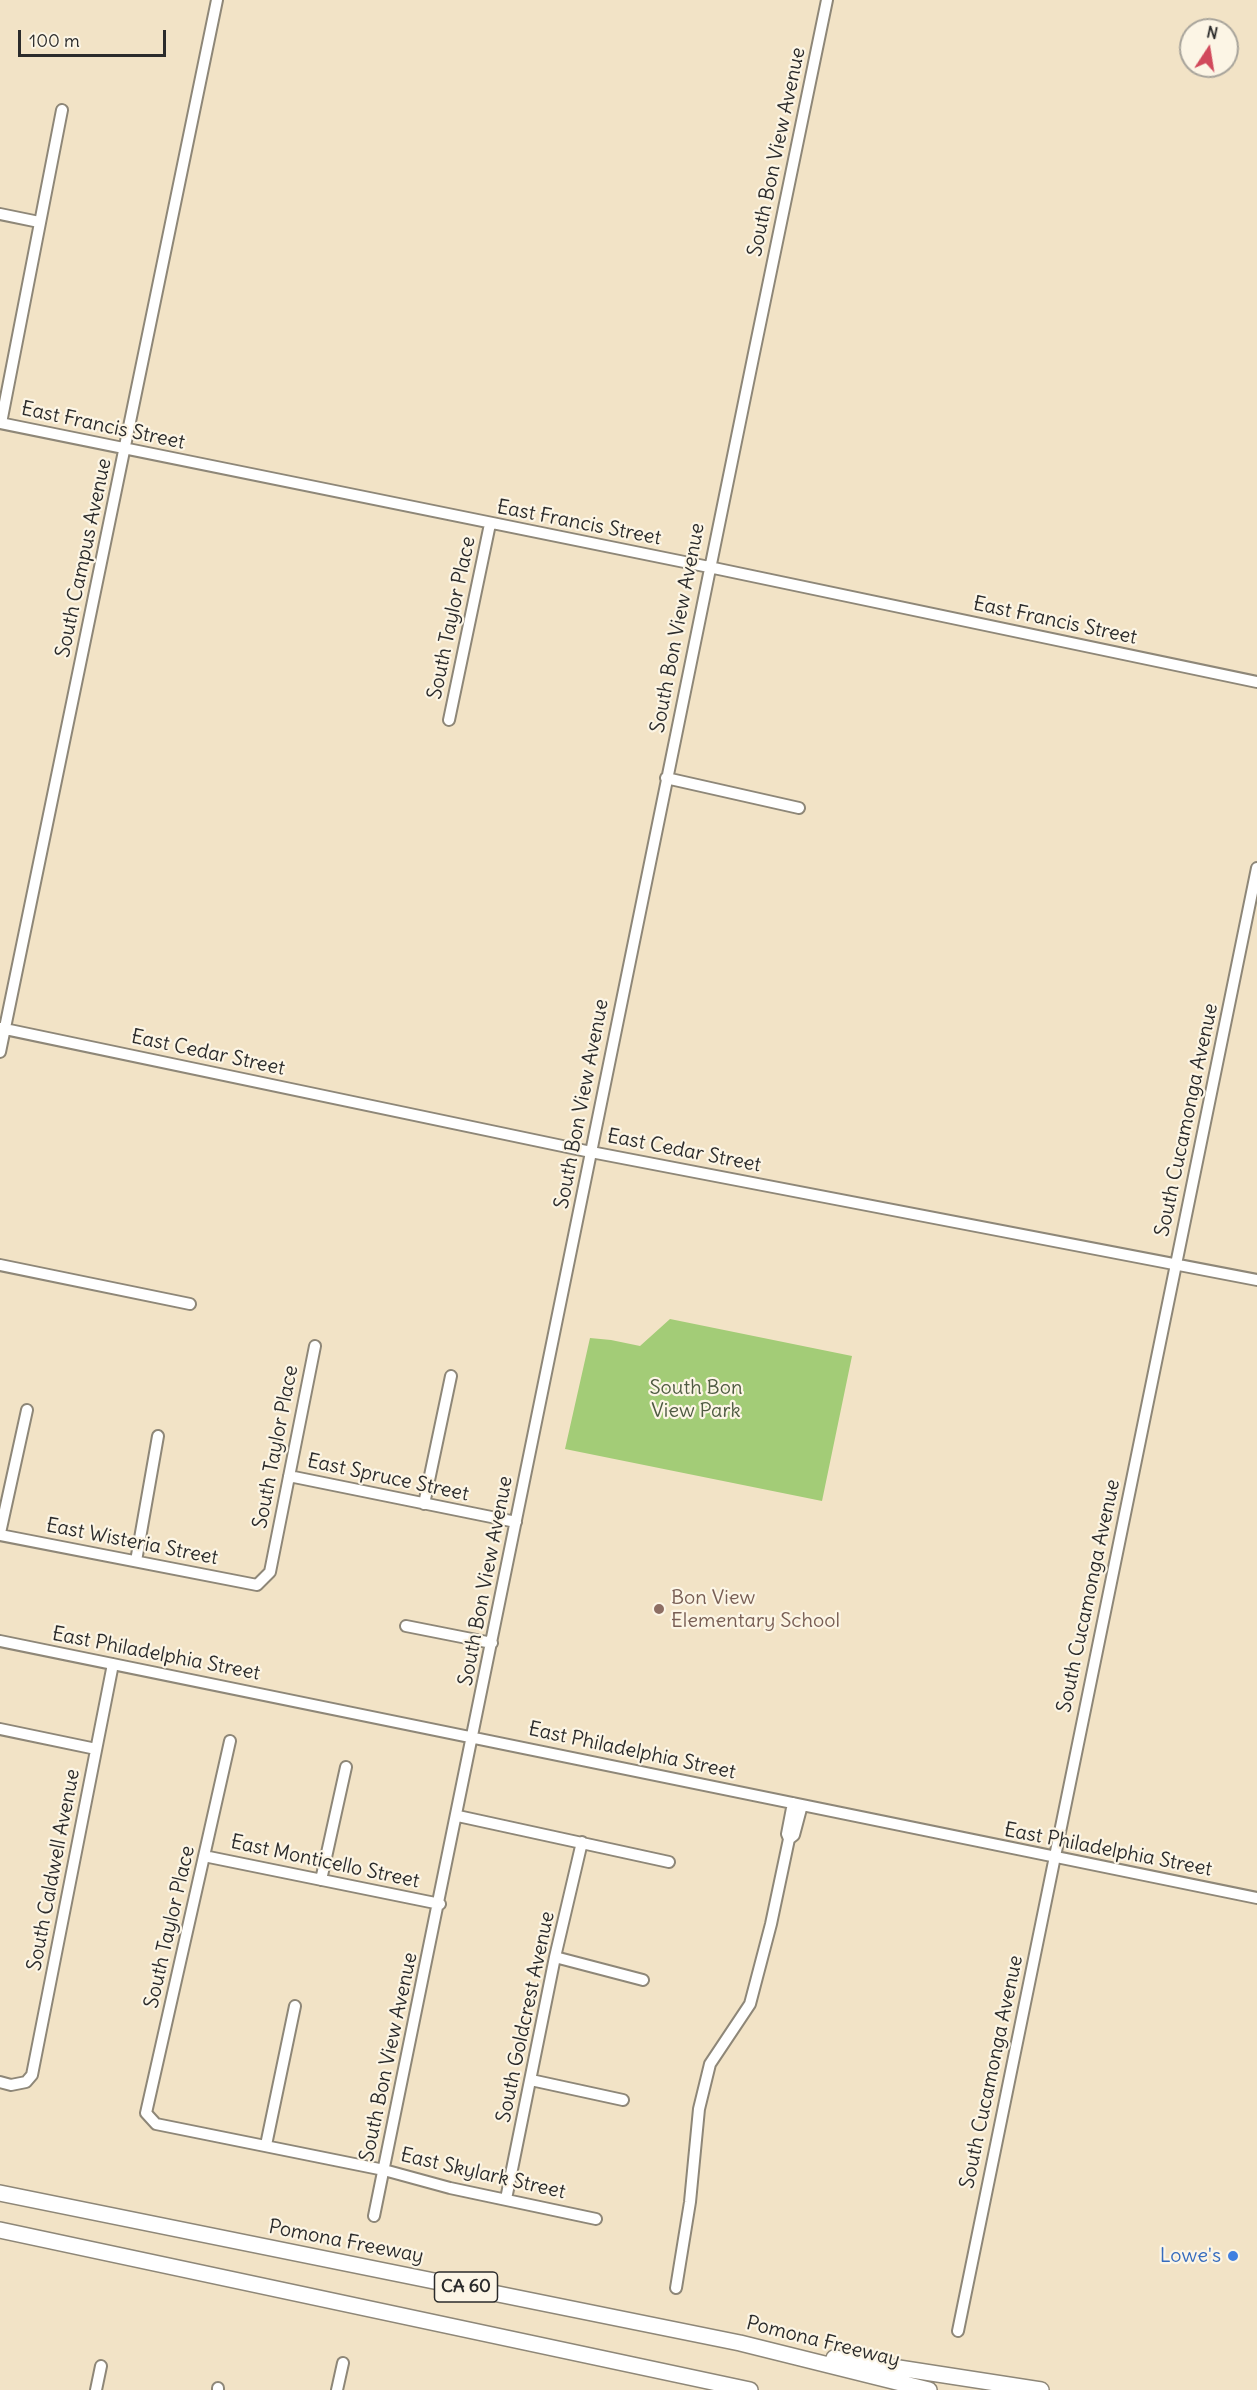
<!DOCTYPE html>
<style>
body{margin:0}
#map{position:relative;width:1257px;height:2390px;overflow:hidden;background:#f2e3c6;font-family:Delius,sans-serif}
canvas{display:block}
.north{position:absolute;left:1179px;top:18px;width:60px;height:60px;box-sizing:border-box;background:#fcf5e5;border:2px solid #a8a49b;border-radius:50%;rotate:12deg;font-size:16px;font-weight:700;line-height:24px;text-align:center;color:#2b2b2b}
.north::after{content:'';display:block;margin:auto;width:21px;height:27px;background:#d1495b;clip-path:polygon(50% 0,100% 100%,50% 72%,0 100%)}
.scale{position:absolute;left:18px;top:30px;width:148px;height:27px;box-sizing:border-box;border:3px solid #2b2b2b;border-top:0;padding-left:8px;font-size:18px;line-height:21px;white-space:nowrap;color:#2b2b2b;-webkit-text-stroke:4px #fcf5e5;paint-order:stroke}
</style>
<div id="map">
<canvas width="1257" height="2390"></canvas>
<div class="north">N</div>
<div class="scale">100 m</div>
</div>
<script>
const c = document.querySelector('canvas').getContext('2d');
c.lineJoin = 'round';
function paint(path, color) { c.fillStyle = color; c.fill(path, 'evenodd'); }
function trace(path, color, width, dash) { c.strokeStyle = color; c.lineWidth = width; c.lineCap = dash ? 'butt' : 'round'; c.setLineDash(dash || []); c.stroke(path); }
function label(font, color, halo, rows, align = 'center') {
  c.font = font + ' Delius,sans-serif'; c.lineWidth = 4.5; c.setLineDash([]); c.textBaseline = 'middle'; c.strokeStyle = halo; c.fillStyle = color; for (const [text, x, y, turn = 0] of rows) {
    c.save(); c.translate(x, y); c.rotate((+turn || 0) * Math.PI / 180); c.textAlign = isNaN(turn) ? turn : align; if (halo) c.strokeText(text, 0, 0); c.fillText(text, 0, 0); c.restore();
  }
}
paint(new Path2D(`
 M 670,1319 L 852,1356 L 822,1501 L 565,1449 L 590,1338 L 611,1340 L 640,1346 Z`), '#a3cc77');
const minor = new Path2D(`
 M 0,214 L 39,222
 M 0,423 L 709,567 L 1257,682
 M 1,423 L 62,110
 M 449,720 L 490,524
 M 666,778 L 799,808
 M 0,1028 L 591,1152 L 1257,1280
 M 0,1052 L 217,0
 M 0,1265 L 190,1304
 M 289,1476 L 516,1522
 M 424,1504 L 451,1376
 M 0,1533 L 27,1410
 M 0,1535 L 257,1585 L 270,1572 L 315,1346
 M 136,1561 L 158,1436
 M 406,1626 L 492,1643
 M 0,1641 L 1257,1898
 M 0,1729 L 96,1749
 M 230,1741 L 146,2113 L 156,2124 L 384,2170 L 450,2188 L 596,2219
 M 458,1816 L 669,1862
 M 789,1839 L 794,1835 L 802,1805
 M 204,1856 L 440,1904
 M 321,1880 L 346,1767
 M 555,1957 L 643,1980
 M 531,2080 L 623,2100
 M 0,2082 L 11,2085 L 26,2082 L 32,2075 L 113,1664
 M 266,2145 L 295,2006
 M 506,2199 L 555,1957 L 582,1842
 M 374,2216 C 529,1478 673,738 827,0
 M 676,2288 L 690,2202 L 699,2109 L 710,2064 L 750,2004 L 771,1924 L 789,1839 L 787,1834 L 793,1803
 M 958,2331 L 1257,868
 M 96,2390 L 101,2366
 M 218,2390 L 218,2388
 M 337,2390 L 343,2363`);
const highway = new Path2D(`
 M 0,2193 L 740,2343 L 929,2390
 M 0,2230 L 750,2390
 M 834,2358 L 1041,2390`);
trace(minor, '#8e8778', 14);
trace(highway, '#8e8778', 18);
trace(minor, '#fff', 10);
trace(highway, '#fff', 15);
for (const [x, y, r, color] of [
 [659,1609,6,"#8d6e63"],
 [1233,2256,6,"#3f7fe0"]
]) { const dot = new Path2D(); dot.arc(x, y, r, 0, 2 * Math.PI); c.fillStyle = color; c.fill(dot); trace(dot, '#fcf5e5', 2); }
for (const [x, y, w] of [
 [466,2287,63]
]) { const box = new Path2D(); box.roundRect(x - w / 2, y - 15, w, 30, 4.5); c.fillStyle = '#fcf5e5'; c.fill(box); trace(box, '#2b2b2b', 1.5); }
label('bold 18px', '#2b2b2b', null, [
 ["CA 60",466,2287]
]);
label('20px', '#2b2b2b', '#fcf5e5', [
 ["South Bon View Avenue",777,152,-78],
 ["East Francis Street",103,426,12],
 ["East Francis Street",579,523,11],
 ["South Campus Avenue",84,558,-78],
 ["South Taylor Place",452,618,-78],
 ["East Francis Street",1055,621,12],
 ["South Bon View Avenue",678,628,-79],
 ["East Cedar Street",208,1053,12],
 ["South Bon View Avenue",582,1104,-79],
 ["South Cucamonga Avenue",1187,1120,-78],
 ["East Cedar Street",684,1151,11],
 ["South Taylor Place",276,1447,-79],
 ["East Spruce Street",388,1478,12],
 ["East Wisteria Street",132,1542,11],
 ["South Bon View Avenue",486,1581,-79],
 ["South Cucamonga Avenue",1089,1596,-78],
 ["East Philadelphia Street",156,1654,11],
 ["East Philadelphia Street",632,1751,12],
 ["East Philadelphia Street",1108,1850,11],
 ["East Monticello Street",325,1862,12],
 ["South Caldwell Avenue",54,1870,-79],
 ["South Taylor Place",170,1927,-77],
 ["South Goldcrest Avenue",526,2017,-78],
 ["South Bon View Avenue",389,2057,-78],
 ["South Cucamonga Avenue",992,2072,-78],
 ["East Skylark Street",483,2174,13],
 ["Pomona Freeway",346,2242,11],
 ["Pomona Freeway",823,2342,14]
]);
label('20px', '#4f5b42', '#fcf5e5', [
 ["South Bon",696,1388],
 ["View Park",696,1411]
]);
label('20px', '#785e54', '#fcf5e5', [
 ["Bon View",671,1598],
 ["Elementary School",671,1621]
], 'left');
label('20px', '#366cbe', '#fcf5e5', [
 ["Lowe's",1221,2256]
], 'right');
</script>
